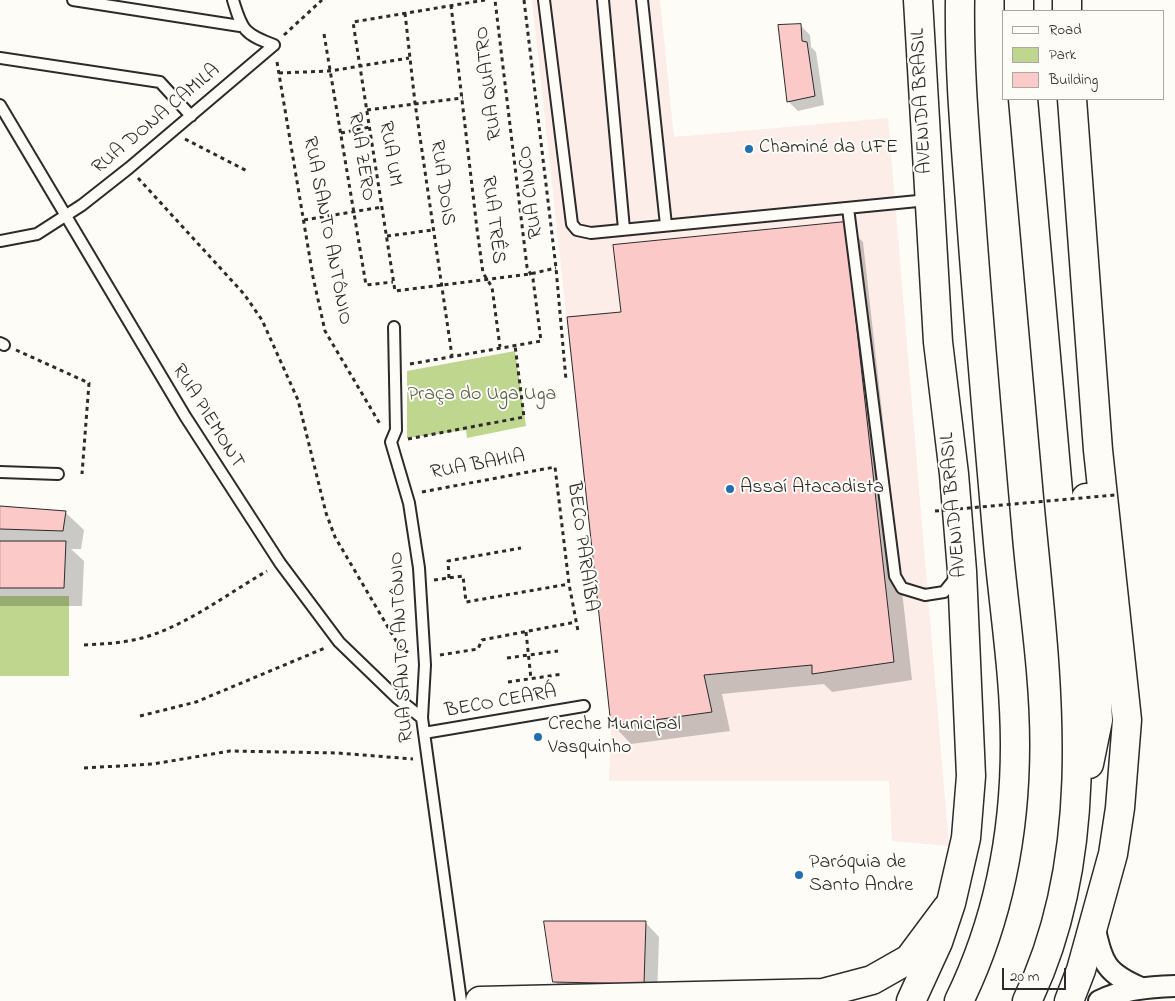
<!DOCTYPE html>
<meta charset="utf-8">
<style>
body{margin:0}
#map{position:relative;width:1175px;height:1001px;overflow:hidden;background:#fdfcf7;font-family:"Indie Flower",sans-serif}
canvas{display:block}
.legend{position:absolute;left:1002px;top:10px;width:162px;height:90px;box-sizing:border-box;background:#fdfcf7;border:1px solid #a9a8a5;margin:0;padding:6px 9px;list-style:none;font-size:15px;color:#2b2b2b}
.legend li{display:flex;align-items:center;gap:10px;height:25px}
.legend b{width:25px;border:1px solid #a9a8a5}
.scale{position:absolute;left:1002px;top:968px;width:64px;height:22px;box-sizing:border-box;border:2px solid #2b2b2b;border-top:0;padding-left:6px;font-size:15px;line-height:18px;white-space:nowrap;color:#2b2b2b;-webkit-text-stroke:4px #fdfcf7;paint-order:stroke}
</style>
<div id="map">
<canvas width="1175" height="1001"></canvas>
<ul class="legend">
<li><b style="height:6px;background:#fdfcf7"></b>Road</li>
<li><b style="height:14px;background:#bed68d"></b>Park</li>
<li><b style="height:14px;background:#fac9c8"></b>Building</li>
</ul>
<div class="scale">20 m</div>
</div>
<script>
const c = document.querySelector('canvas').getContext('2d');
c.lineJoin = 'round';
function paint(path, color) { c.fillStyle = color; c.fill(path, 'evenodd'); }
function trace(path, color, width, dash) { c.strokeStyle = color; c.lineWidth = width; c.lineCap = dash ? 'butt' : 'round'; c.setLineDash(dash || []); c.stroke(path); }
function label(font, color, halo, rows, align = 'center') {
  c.font = font + ' "Indie Flower",sans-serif'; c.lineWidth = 4; c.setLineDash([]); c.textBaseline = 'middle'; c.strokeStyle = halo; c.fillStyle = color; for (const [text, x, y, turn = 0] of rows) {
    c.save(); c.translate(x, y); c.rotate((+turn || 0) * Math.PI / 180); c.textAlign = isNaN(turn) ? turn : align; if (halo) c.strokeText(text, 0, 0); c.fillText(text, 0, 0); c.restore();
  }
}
paint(new Path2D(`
 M 532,0 L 660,0 L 674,137 L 888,118 L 949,846 L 892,841 L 889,781 L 609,781 L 611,726 Z`), '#fcede9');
paint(new Path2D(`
 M 515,351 L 526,426 L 467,438 L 466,430 L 407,438 L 407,371 Z
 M 0,596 L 69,596 L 69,676 L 0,676 Z`), '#bed68d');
paint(new Path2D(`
 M 800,25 L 810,35 L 811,47 L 816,52 L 824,105 L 798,111 L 789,102 L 780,26 Z
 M 844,223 L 863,242 L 912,680 L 832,692 L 824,684 L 722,694 L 730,731 L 631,744 L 613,725 L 622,314 Z
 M 0,507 L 65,512 L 84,530 L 81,549 L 71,549 L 84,561 L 82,606 L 0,606 Z
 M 645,922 L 659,937 L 657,998 L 569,995 L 554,981 Z`), '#0003');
const building = new Path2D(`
 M 801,24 L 802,41 L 807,42 L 815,96 L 787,102 L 778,25 Z
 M 845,222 L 894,662 L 812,674 L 812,665 L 704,675 L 712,712 L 611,726 L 567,317 L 621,312 L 613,245 Z
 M 0,506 L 66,511 L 63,531 L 0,529 Z
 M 0,541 L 66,541 L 64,588 L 0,588 Z
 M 544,921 L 646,921 L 644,984 L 553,982 Z`);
paint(building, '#fac9c8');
trace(building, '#2b2b2b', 1);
const lane = new Path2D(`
 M 73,0 L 240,26
 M 233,0 C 242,30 244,34 274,45
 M 544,0 L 572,224 L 577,230 L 591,233 L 928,200
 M 603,0 L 624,229
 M 642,0 L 666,225
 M 0,58 L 160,82 L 191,116
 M 0,105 L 185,416 L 280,563 L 339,642 L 396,697 L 422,718
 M 848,208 L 895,576 L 902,588 L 925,595 L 944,592 L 957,576
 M 0,241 L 37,234 L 82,205 L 129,168 L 274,45
 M 394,327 L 396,430 L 391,442 L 409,503 L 419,568 L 425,665 L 422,718 L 461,1001
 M 0,343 L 4,345
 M 0,472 L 58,474
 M 424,733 L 584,706`);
const street = new Path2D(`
 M 1094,926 C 1103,963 1104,972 1141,988
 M 1099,1001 C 1124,989 1148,987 1175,986`);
const secondary = new Path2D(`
 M 480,1001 L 823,993 L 872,980 L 909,959 L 947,908`);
const highway = new Path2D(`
 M 1067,0 L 1067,11
 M 1019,11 L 1019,0
 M 1023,99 C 1034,230 1047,360 1058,491 C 1073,658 1104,843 1027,1001
 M 1086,498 L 1098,720 L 1089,764
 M 911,1001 L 938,942 L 951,903 L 966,838 L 971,776 L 962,571 L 954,474 L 938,342 L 918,0
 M 959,1001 C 998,921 1015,834 1015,745 C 1015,677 1004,610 998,543 C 988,429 978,316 970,203 C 965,135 959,68 960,0
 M 1069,1001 L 1081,970 L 1113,854 L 1120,808 L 1127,720 L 1098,450 L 1072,99`);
trace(lane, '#2b2b2b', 14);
trace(street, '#2b2b2b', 24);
trace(secondary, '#2b2b2b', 31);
trace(highway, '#2b2b2b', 31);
trace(new Path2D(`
 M 485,0 L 353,22 L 395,291 L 530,274 L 556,268
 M 524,0 L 556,268 L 566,380
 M 451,5 L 477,229 L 483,273 L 492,287 L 500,347
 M 405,13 L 415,103 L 452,356
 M 324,34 L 366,285 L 393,282
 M 284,35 L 322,0
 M 277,62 L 313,277 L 325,331 L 380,424
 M 279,73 L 330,71 L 409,58
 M 367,110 L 463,98
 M 341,133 L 370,127
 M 185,139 L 249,172
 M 138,178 L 244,294 L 262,320 L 298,400 L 326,513 L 335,537 L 399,646 L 410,654
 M 304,220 L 382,207
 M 387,236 L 433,230
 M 16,350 L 89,383 L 82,474
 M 410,364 L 541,341 L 533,279 L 527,267 L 495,0
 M 408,439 L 524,417 L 515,345
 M 422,492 L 555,467 L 569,584 L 578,631
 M 449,578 L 448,561 L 521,548
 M 434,580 L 463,576 L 466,602 L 569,584
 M 526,632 L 531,679
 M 84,645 C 104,644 123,643 142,638 C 186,626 227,594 267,571
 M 440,655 L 478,649 L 482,640 L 576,622
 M 507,658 L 558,651
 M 508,682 L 563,674
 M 140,716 L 196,702 L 325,648
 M 84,768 L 153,764 L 230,751 L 338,753 L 413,759`), '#2b2b2b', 3, [4, 4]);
trace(lane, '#fdfcf7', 10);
trace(street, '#fdfcf7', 20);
trace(secondary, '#fdfcf7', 28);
trace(highway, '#fdfcf7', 28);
trace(new Path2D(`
 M 935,511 L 1115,495`), '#2b2b2b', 3, [4, 4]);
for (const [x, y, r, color] of [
 [749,149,5,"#1f6fb2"],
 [730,489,5,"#1f6fb2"],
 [538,737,5,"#1f6fb2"],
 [799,875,5,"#1f6fb2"]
]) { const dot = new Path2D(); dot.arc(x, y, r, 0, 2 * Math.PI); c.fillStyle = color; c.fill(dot); trace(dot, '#fdfcf7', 2); }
label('20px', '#2b2b2b', '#fdfcf7', [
 ["RUA QUATRO",490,83,-97],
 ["AVENIDA BRASIL",923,101,-93],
 ["RUA DONA CAMILA",157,120,-40],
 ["RUA UM",389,154,81],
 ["RUA ZERO",360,157,81],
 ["RUA DOIS",441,183,82],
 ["RUA CINCO",532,192,-97],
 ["RUA TRÊS",492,220,83],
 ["RUA SANTO ANTÔNIO",326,231,79],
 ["RUA PIEMONT",207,417,58],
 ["RUA BAHIA",478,466,-10],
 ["AVENIDA BRASIL",955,505,-95],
 ["BECO PARAÍBA",581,547,82],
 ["RUA SANTO ANTÔNIO",403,647,-93],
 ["BECO CEARÁ",501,703,-10]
]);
label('20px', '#2b2b2b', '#fdfcf7', [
 ["Chaminé da UFE",759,149],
 ["Assaí Atacadista",740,489],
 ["Creche Municipal",548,726],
 ["Vasquinho",548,749],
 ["Paróquia de",809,864],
 ["Santo Andre",809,887]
], 'left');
label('20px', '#575e48', '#fdfcf7', [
 ["Praça do Uga Uga",482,396]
]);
</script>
